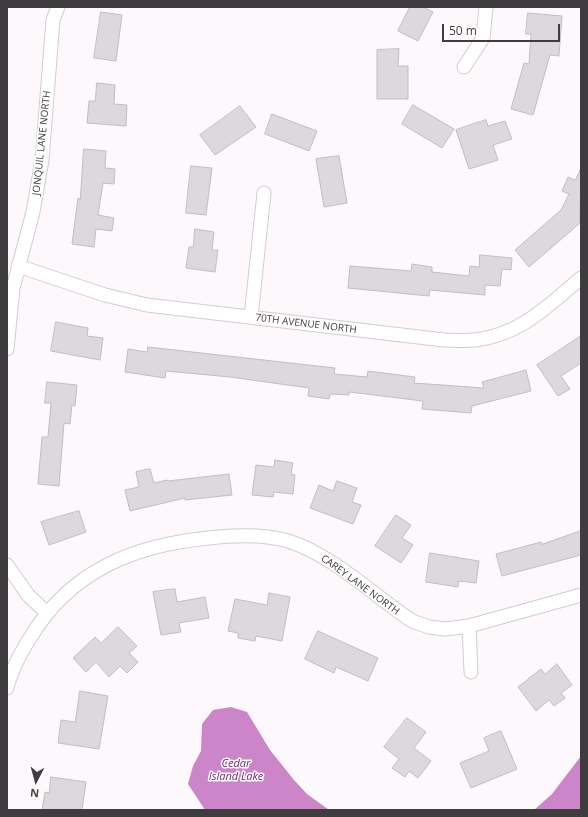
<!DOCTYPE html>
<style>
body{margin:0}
#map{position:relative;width:588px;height:817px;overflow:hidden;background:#fcf8fc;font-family:"Open Sans",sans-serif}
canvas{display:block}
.frame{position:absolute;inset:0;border:8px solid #3e3c3e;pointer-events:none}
.north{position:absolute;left:16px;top:761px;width:40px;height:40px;-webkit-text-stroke:3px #fff;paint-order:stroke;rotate:186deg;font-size:11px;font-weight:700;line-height:16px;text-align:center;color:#3e3c3e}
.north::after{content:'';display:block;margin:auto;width:14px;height:18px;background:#3e3c3e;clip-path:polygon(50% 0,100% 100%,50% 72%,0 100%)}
.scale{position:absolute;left:442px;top:24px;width:118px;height:18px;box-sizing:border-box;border:2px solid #3e3c3e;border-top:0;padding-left:5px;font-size:12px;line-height:14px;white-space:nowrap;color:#3e3c3e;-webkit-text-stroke:3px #fff;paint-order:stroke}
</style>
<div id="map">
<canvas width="588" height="817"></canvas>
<div class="frame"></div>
<div class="north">N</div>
<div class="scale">50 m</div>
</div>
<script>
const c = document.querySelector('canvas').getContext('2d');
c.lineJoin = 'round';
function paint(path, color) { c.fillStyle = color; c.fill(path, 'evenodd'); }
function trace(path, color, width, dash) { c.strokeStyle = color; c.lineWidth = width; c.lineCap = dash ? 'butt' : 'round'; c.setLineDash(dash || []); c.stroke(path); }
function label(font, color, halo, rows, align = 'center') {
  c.font = font + ' "Open Sans",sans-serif'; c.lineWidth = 3; c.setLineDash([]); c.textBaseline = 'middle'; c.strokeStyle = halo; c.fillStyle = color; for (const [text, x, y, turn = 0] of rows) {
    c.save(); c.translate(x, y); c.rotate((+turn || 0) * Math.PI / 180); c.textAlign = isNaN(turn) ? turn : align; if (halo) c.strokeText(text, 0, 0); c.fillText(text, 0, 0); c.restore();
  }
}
paint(new Path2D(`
 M 231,707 L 247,712 L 270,750 L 294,780 L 307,794 L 329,810 L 205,810 L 188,784 L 193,766 L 201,751 L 202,724 L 213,710 Z
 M 581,756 L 581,810 L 534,810 L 552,794 Z`), '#cc85c8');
const building = new Path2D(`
 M 410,7 L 423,7 L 433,12 L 418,41 L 398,31 Z
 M 101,12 L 122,15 L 116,61 L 94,58 Z
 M 528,13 L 562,16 L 559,56 L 550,55 L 533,115 L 511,109 L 524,63 L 529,64 L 531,34 L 526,34 Z
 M 399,49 L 398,66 L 408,66 L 408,99 L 377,99 L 377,50 Z
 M 97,83 L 115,85 L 114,104 L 127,105 L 126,126 L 87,123 L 89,101 L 95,101 Z
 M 413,105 L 454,129 L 442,148 L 402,124 Z
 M 240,106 L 256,127 L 215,155 L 200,135 Z
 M 272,114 L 317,131 L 309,151 L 265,134 Z
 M 486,120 L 488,126 L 505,121 L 512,139 L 493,145 L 498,160 L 469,169 L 456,130 Z
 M 84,149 L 106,151 L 105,168 L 115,169 L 114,184 L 103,183 L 98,215 L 114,218 L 112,231 L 96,229 L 94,247 L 72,244 L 78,198 L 80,199 Z
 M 339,156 L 347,203 L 324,207 L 316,159 Z
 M 191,166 L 212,168 L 206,215 L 186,213 Z
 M 581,168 L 580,223 L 529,267 L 515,250 L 561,210 L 569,194 L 562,191 L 568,177 L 575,180 Z
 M 195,229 L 214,232 L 212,250 L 218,250 L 215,272 L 186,268 L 189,247 L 193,247 Z
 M 480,255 L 512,258 L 511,270 L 502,269 L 500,286 L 485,285 L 485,295 L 430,290 L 429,296 L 348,288 L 350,266 L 411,271 L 412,264 L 432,267 L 432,272 L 469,276 L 470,266 L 479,267 Z
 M 56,322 L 88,328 L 87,336 L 103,338 L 100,360 L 51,351 Z
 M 581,336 L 581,363 L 561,376 L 570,389 L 558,396 L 537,365 Z
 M 148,347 L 335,368 L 334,374 L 367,377 L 368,371 L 415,377 L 414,383 L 484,388 L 482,382 L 526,370 L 531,391 L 472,406 L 471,413 L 422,409 L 423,401 L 349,392 L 349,395 L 330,394 L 329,399 L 308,396 L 309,388 L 230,377 L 166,371 L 165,378 L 125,372 L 128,349 L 147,352 Z
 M 47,382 L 77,385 L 75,406 L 72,405 L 70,424 L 64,423 L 59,486 L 38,484 L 42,437 L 48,437 L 51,403 L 45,403 Z
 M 275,460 L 293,463 L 291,474 L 295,475 L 293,494 L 274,492 L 273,497 L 252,495 L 256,465 L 274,467 Z
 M 150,469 L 154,483 L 167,480 L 168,481 L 229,474 L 232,495 L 185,500 L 185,498 L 130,511 L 125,490 L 139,487 L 136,472 Z
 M 337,481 L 357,488 L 352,502 L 361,505 L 353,524 L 310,508 L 319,485 L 333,491 Z
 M 79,511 L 86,532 L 49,545 L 41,522 Z
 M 396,515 L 411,525 L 402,538 L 413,545 L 401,563 L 375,546 Z
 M 581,531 L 581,555 L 502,576 L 496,554 L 541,542 L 542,544 Z
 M 430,553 L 479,561 L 476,583 L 459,581 L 458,587 L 426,582 Z
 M 175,589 L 177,602 L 205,597 L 209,618 L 179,623 L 181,632 L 161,635 L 153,592 Z
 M 269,593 L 290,597 L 282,641 L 256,636 L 255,641 L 238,638 L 238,633 L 228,631 L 235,599 L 267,605 Z
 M 118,627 L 137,646 L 129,653 L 138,662 L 127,673 L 120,666 L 109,677 L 96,662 L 86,672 L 73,658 L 95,637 L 101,643 Z
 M 318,631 L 378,658 L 368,681 L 336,667 L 334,673 L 305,659 Z
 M 557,664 L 572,685 L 561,693 L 565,698 L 554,706 L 549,700 L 536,711 L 518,687 L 541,669 L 545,674 Z
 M 80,691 L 108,696 L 99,749 L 58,743 L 61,720 L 75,722 Z
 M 407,718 L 426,732 L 414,748 L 431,761 L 418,778 L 409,771 L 405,777 L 392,768 L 399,759 L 384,747 Z
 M 501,731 L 517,769 L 471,788 L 460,763 L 489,751 L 484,738 Z
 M 51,777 L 86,782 L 82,810 L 42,810 L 45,792 L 49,793 Z`);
paint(building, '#dcd8dc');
trace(building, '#c1bdc1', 1);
const minor = new Path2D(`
 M 464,67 L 483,38 L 486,7
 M 18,266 L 105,295 L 147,305 L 444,340 C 454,340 465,341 475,340 C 520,335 548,306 581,278
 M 251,317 L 264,193
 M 7,349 L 13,288 L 33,212 L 42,160 L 53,20 L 58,7
 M 7,565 L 28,595 L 47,613
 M 469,626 L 471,672
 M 7,688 C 11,670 20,654 30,638 C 70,571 134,545 209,538 C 235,535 263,534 288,541 C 333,555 373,595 412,621 L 429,627 L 445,629 L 469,626 L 581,595`);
trace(minor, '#d1cdd1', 15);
trace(minor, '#fff', 13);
label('10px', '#3e3c3e', '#fff', [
 ["JONQUIL LANE NORTH",42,143,-84],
 ["70TH AVENUE NORTH",306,324,7],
 ["CAREY LANE NORTH",360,585,36]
]);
label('italic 11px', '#6f1b6f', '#fff', [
 ["Cedar",236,764],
 ["Island Lake",236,777]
]);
</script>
